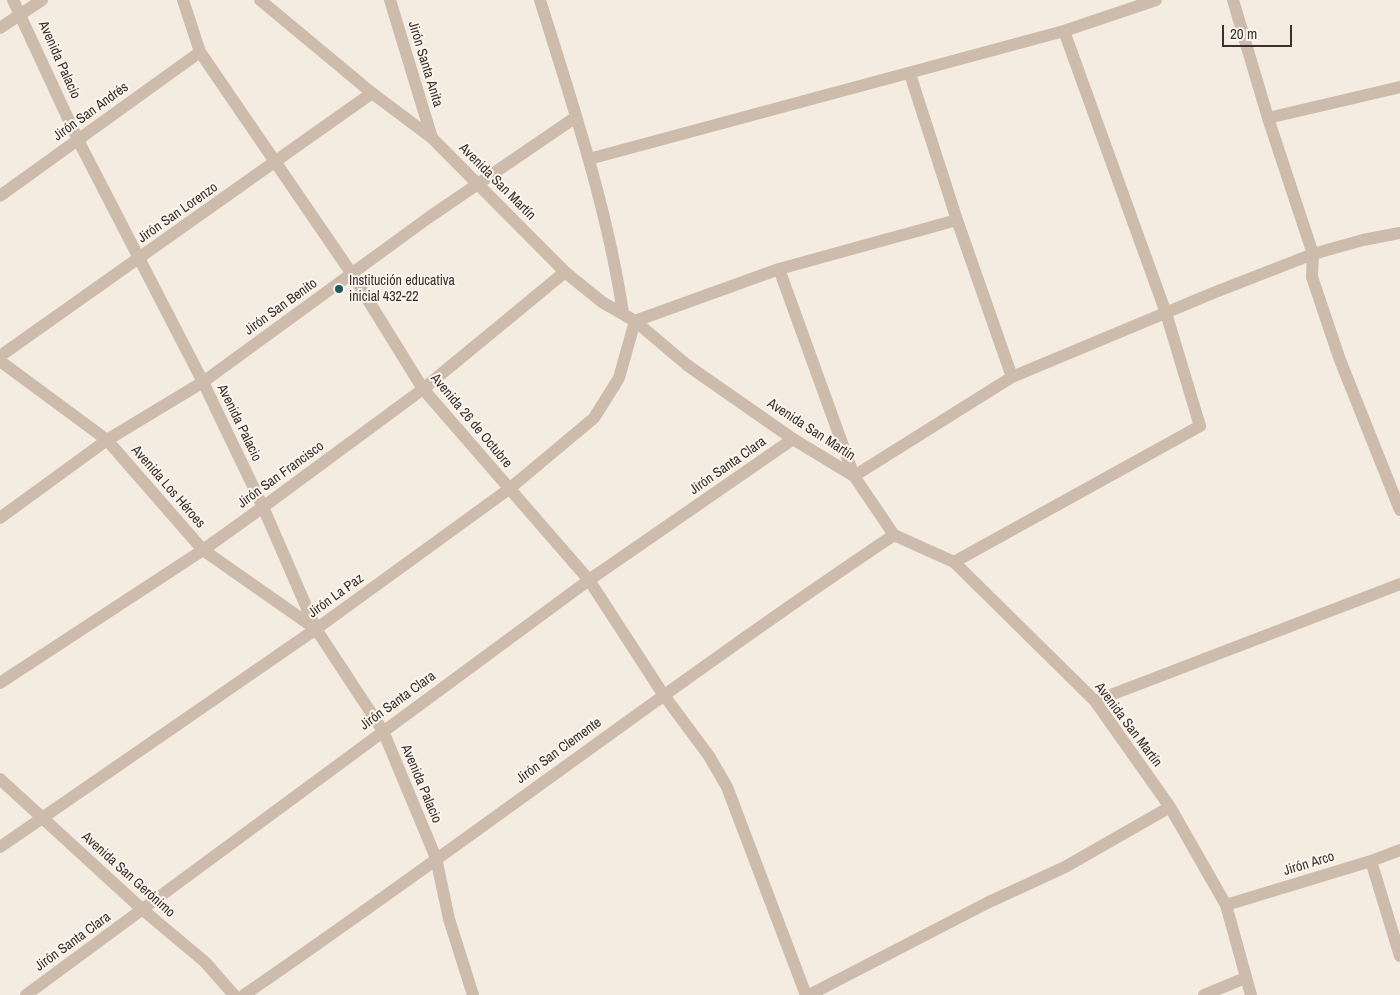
<!DOCTYPE html>
<meta charset="utf-8">
<style>
body{margin:0}
#map{position:relative;width:1400px;height:995px;overflow:hidden;background:#f4ebe1;font-family:"Archivo Narrow",sans-serif}
canvas{display:block}
.scale{position:absolute;left:1222px;top:25px;width:70px;height:22px;box-sizing:border-box;border:2px solid #3b302b;border-top:0;padding-left:6px;font-size:15px;line-height:18px;white-space:nowrap;color:#3b302b;-webkit-text-stroke:4px #fbf5ee;paint-order:stroke}
</style>
<div id="map">
<canvas width="1400" height="995"></canvas>
<div class="scale">20 m</div>
</div>
<script>
const c = document.querySelector('canvas').getContext('2d');
c.lineJoin = 'round';
function trace(path, color, width, dash) { c.strokeStyle = color; c.lineWidth = width; c.lineCap = dash ? 'butt' : 'round'; c.setLineDash(dash || []); c.stroke(path); }
function label(font, color, halo, rows, align = 'center') {
  c.font = font + ' "Archivo Narrow",sans-serif'; c.lineWidth = 4; c.setLineDash([]); c.textBaseline = 'middle'; c.strokeStyle = halo; c.fillStyle = color; for (const [text, x, y, turn = 0] of rows) {
    c.save(); c.translate(x, y); c.rotate((+turn || 0) * Math.PI / 180); c.textAlign = isNaN(turn) ? turn : align; if (halo) c.strokeText(text, 0, 0); c.fillText(text, 0, 0); c.restore();
  }
}
trace(new Path2D(`
 M 13,0 L 78,140 L 203,382 L 263,507 L 316,629 L 383,731 L 436,858 L 449,919 L 473,995
 M 183,0 L 200,52 L 352,274 L 423,389 L 589,580 L 663,694 L 709,756 L 727,787 L 806,995
 M 260,0 L 372,93 L 432,138 L 565,272 L 602,302 L 635,321 L 687,365 L 793,439 L 854,476 L 894,535 L 954,562 L 1095,701 L 1170,807 L 1226,905 L 1251,995
 M 390,0 L 432,138
 M 540,0 C 572,103 607,206 623,313
 M 1233,0 L 1268,118 L 1313,254 L 1312,277 L 1340,360 L 1400,510
 M 0,28 L 42,0
 M 910,74 L 957,220 L 1012,377
 M 1268,118 L 1400,87
 M 589,159 L 1064,31 L 1156,0
 M 0,196 L 200,52
 M 779,269 L 854,476 L 1012,377 L 1213,293 L 1313,254 L 1363,240 L 1400,233
 M 0,356 L 372,93
 M 0,361 L 107,440 L 203,550 L 316,629
 M 0,518 L 107,440 L 203,382 L 428,218 L 576,117
 M 954,562 L 1200,426 L 1166,313 L 1064,31
 M 0,683 L 203,550 L 263,507 L 423,389 L 565,272
 M 1095,701 L 1400,584
 M 0,779 L 143,910 L 205,962 L 234,995
 M 0,847 L 316,629 L 509,489 L 594,418 L 619,378 L 635,321 L 779,269 L 957,220
 M 1371,861 L 1400,956
 M 1226,905 L 1371,861 L 1400,850
 M 26,995 L 589,580 L 793,439
 M 244,995 C 463,845 673,683 894,535
 M 809,995 L 987,903 L 1065,867 L 1170,807
 M 1204,995 L 1245,978`), '#cdbbac', 12);
for (const [x, y, r, color] of [
 [339,289,5,"#1f5a5e"]
]) { const dot = new Path2D(); dot.arc(x, y, r, 0, 2 * Math.PI); c.fillStyle = color; c.fill(dot); trace(dot, '#fbf5ee', 2); }
label('14px', '#3b302b', '#fbf5ee', [
 ["Avenida Palacio",59,60,66],
 ["Jirón Santa Anita",425,64,73],
 ["Jirón San Andrés",91,112,-36],
 ["Avenida San Martín",497,182,45],
 ["Jirón San Lorenzo",178,213,-35],
 ["Jirón San Benito",281,307,-36],
 ["Avenida 26 de Octubre",471,421,50],
 ["Avenida Palacio",239,423,64],
 ["Avenida San Martín",811,430,33],
 ["Jirón Santa Clara",728,466,-35],
 ["Jirón San Francisco",281,475,-36],
 ["Avenida Los Héroes",168,487,49],
 ["Jirón La Paz",336,596,-36],
 ["Jirón Santa Clara",398,701,-36],
 ["Avenida San Martín",1128,725,53],
 ["Jirón San Clemente",559,751,-36],
 ["Avenida Palacio",421,784,67],
 ["Jirón Arco",1309,864,-17],
 ["Avenida San Gerónimo",128,875,42],
 ["Jirón Santa Clara",73,942,-36]
]);
label('14px', '#3b302b', '#fbf5ee', [
 ["Institución educativa",349,281],
 ["inicial 432-22",349,297]
], 'left');
</script>
